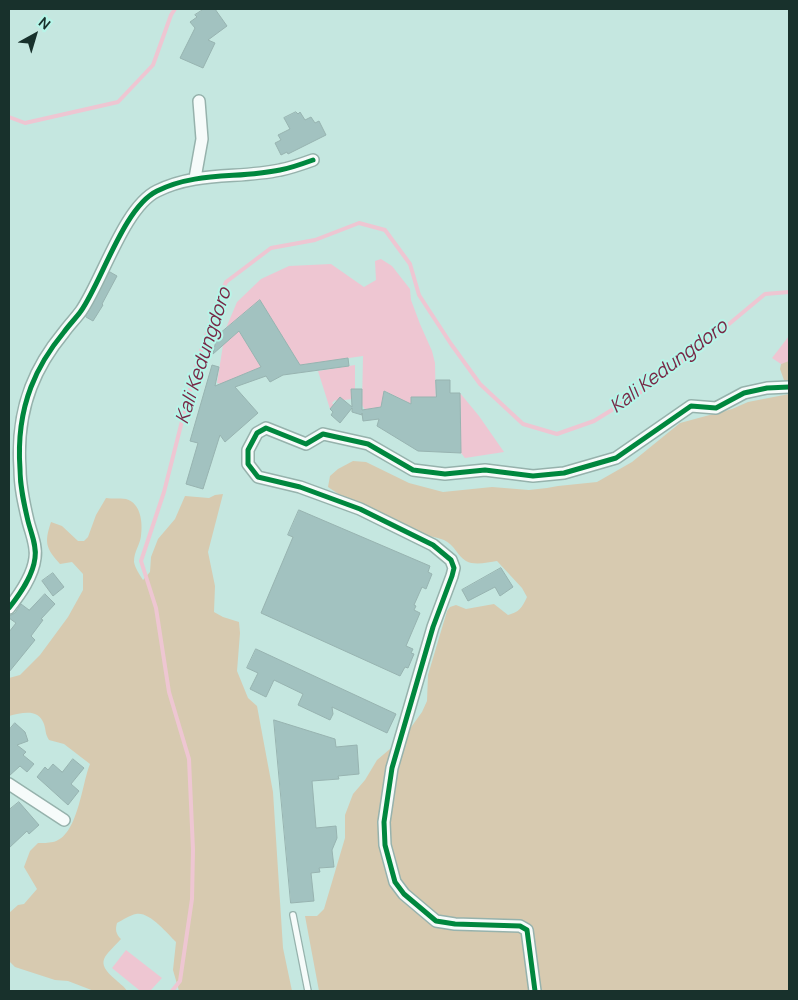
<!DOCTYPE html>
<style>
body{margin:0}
#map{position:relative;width:798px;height:1000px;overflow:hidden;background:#c5e7e0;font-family:Manrope,sans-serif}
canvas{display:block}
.frame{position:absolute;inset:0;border:10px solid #18312c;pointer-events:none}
.north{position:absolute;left:10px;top:10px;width:50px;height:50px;-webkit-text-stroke:4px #b7f5e8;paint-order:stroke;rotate:39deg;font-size:14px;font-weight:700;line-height:20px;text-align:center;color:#18312c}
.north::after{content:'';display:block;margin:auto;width:18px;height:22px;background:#18312c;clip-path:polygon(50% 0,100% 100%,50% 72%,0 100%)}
</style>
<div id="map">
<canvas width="798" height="1000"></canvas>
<div class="frame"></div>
<div class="north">N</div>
</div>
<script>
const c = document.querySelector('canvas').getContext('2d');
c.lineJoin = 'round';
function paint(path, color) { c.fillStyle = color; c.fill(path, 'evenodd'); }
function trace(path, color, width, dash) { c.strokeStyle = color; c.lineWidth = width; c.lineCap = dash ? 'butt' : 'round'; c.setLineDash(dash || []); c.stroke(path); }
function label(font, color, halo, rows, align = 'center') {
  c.font = font + ' Manrope,sans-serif'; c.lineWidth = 4; c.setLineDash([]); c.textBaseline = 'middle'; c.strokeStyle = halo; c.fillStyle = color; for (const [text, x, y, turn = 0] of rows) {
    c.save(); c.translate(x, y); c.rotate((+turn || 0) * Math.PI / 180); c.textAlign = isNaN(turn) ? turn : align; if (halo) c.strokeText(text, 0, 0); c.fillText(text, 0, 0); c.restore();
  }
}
paint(new Path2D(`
 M 786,361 L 789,361 L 789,991 L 319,991 L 305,916 L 317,916 L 324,909 L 345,838 L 345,815 L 353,794 L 365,780 L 377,760 L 404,737 L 422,712 L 427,701 L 428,675 L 447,611 L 450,607 L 456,605 L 466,609 L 494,604 L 508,615 C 519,612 522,608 527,597 L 522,588 L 497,561 C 488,562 475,566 466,561 C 457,556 455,545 444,540 C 436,537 427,536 418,533 C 387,523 355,506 328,487 L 330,476 L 338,469 L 353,461 L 366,462 L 409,483 L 443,492 L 492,487 L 529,490 L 547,488 L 558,486 L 597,482 L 632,462 L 680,423 L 732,409 L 748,402 L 789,394 L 780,369 L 781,364 Z
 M 223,494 L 208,552 L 215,586 L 214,612 L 223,617 L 239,622 L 240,633 L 237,671 L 248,698 L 257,706 L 273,792 L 283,948 L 292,991 L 179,991 L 173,970 L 176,942 C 167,933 149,911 136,914 C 130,915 123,920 117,923 C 115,930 116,934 121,939 C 106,956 93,961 116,980 C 120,984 125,987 127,991 L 94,991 L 68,981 L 55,980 L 15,967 L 9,961 L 9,913 L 18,905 L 24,904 L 37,889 L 24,867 L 30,851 L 38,843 C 43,843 48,843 53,842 C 78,837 82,783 90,764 L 64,744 L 49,740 C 45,734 46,730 44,724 C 38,708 22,713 9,716 L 9,678 L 20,675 L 40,655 L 68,617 L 83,590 L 83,574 L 72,562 L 60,564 C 46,548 44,543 51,522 L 62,526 L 78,541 L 84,541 L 88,537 L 96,515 L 106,498 C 112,499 119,498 126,499 C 141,503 143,523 141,536 C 140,545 134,551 134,562 C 135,568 140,575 143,580 L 150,572 L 151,557 L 158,539 L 175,519 L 185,496 L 209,498 L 215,495 Z`), '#d7cab0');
paint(new Path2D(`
 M 381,259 L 392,266 L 410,289 L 411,300 L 420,324 L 432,351 L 435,363 L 436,413 L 422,397 L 411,397 L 411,404 L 385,391 L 381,407 L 365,410 L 362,405 L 363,356 L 300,365 L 260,300 L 226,328 L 237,302 L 261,279 L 289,266 L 331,264 L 364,287 L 376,280 L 375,261 Z
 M 239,331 L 261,367 L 228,381 L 224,385 L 217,383 L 223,345 Z
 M 789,336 L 789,361 L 781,364 L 772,358 Z
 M 355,365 L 355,389 L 352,399 L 337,401 L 335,400 L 332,403 L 334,405 L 330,409 L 318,371 Z
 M 460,393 L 479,416 L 504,452 L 465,458 L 461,453 Z
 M 126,950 L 162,978 L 151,990 L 139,990 L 112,968 Z`), '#eec6d2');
trace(new Path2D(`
 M 9,117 L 25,123 L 118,102 L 153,65 L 171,15 L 175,9
 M 172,991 L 180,981 L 192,899 L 193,850 L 189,759 L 169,692 L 156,608 L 141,561 L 164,492 L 196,366 L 215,308 L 226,282 L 271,248 L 315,240 L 359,223 L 385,230 L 410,264 L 419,295 L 451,344 L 480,384 L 523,424 L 557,434 L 594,421 L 644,390 L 717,334 L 765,294 L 789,292`), '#eec6d2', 4);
const building = new Path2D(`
 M 204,9 L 215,9 L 227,26 L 208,40 L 215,43 L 203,68 L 180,58 L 195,28 L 190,22 L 197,17 L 195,15 Z
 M 296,112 L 298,114 L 300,112 L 305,120 L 311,117 L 315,123 L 319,121 L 326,135 L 288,154 L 287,152 L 281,155 L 275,143 L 281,140 L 278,135 L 290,129 L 284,118 Z
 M 110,272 L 117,276 L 102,304 L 103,305 L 93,321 L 86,317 Z
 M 260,300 L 300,365 L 348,358 L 349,366 L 283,375 L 270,382 L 266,376 L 235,387 L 258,413 L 225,442 L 220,435 L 203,489 L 186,484 L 198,443 L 190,441 L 212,365 L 219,367 L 215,386 L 261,367 L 239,331 L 213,354 L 217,336 Z
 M 436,380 L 450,380 L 450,393 L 460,393 L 461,453 L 418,451 L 377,426 L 379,419 L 363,421 L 362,413 L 362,415 L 352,412 L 352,408 L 340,423 L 331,415 L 333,412 L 330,409 L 340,397 L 352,407 L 351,389 L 362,389 L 362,410 L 381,407 L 384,391 L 411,404 L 411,397 L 436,397 Z
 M 299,510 L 430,566 L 428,572 L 432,574 L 426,589 L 422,587 L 414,605 L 416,606 L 414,610 L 420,613 L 406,646 L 413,649 L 411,653 L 414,654 L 408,668 L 405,667 L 400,676 L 261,613 L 293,537 L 288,535 Z
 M 501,568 L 513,587 L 500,596 L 495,587 L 468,601 L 462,590 Z
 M 53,573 L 64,587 L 53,596 L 42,581 Z
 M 45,594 L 55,604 L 41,619 L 43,620 L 31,636 L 35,640 L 9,672 L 9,632 L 16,623 L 9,618 L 9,616 L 15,613 L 21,604 L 29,610 Z
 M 256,649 L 396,714 L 387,733 L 332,707 L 333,714 L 330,720 L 298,705 L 303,694 L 274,680 L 266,697 L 250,689 L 258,673 L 247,668 Z
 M 274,720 L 335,739 L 336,747 L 357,745 L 359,774 L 338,776 L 339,779 L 312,781 L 316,828 L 336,826 L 337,838 L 332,850 L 334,867 L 319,868 L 320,872 L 311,873 L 314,901 L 291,903 Z
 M 15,723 L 25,732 L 28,741 L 17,745 L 26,752 L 23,755 L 34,764 L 27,772 L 20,766 L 9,776 L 9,730 Z
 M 73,759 L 84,768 L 71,784 L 79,791 L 68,805 L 37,777 L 45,767 L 48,770 L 53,764 L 62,772 Z
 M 19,802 L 39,825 L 29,834 L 27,831 L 9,848 L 9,810 Z`);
paint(building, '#a2c2c0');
trace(building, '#97b3b0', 1);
const service = new Path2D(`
 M 293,915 L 308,991`);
const minor = new Path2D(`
 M 195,178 L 202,139 L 199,101
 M 9,608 C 20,594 33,576 35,558 C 37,546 31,533 28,521 C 24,504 20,487 20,469 C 18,441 21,413 31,387 C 39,366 50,349 64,332 C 69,325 76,318 81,311 C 102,281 124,207 157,191 C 197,171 238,179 280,170 C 291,168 302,164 313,160
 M 9,784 L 64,820
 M 535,991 L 527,930 L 520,926 L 455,924 L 436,921 L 404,894 L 395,882 L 385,845 L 384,822 L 392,768 L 433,627 L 452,576 L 454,568 L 451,560 L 433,545 L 360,509 L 300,487 L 258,477 L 248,464 L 248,450 L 257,433 L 266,428 L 306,444 L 323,434 L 368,444 L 413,470 L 445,474 L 485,470 L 533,476 L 564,473 L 616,458 L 691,406 L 716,408 L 744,393 L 767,388 L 789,387`);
trace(service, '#96b2ac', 8);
trace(minor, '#96b2ac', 14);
trace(service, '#f6fbfa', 5.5);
trace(minor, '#f6fbfa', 11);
trace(new Path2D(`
 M 9,608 C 20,594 33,576 35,558 C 37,546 31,533 28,521 C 24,504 20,487 20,469 C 18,441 21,413 31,387 C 39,366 50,349 64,332 C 69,325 76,318 81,311 C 102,281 124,207 157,191 C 197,171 238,179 280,170 C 291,168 302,164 313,160
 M 535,991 L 527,930 L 520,926 L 455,924 L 436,921 L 404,894 L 395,882 L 385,845 L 384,822 L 392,768 L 433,627 L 452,576 L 454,568 L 451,560 L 433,545 L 360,509 L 300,487 L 258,477 L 248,464 L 248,450 L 257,433 L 266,428 L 306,444 L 323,434 L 368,444 L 413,470 L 445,474 L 485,470 L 533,476 L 564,473 L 616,458 L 691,406 L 716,408 L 744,393 L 767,388 L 789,387`), '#00873e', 5);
label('italic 19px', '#782846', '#b7f5e8', [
 ["Kali Kedungdoro",204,356,-72],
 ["Kali Kedungdoro",669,367,-37]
]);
</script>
